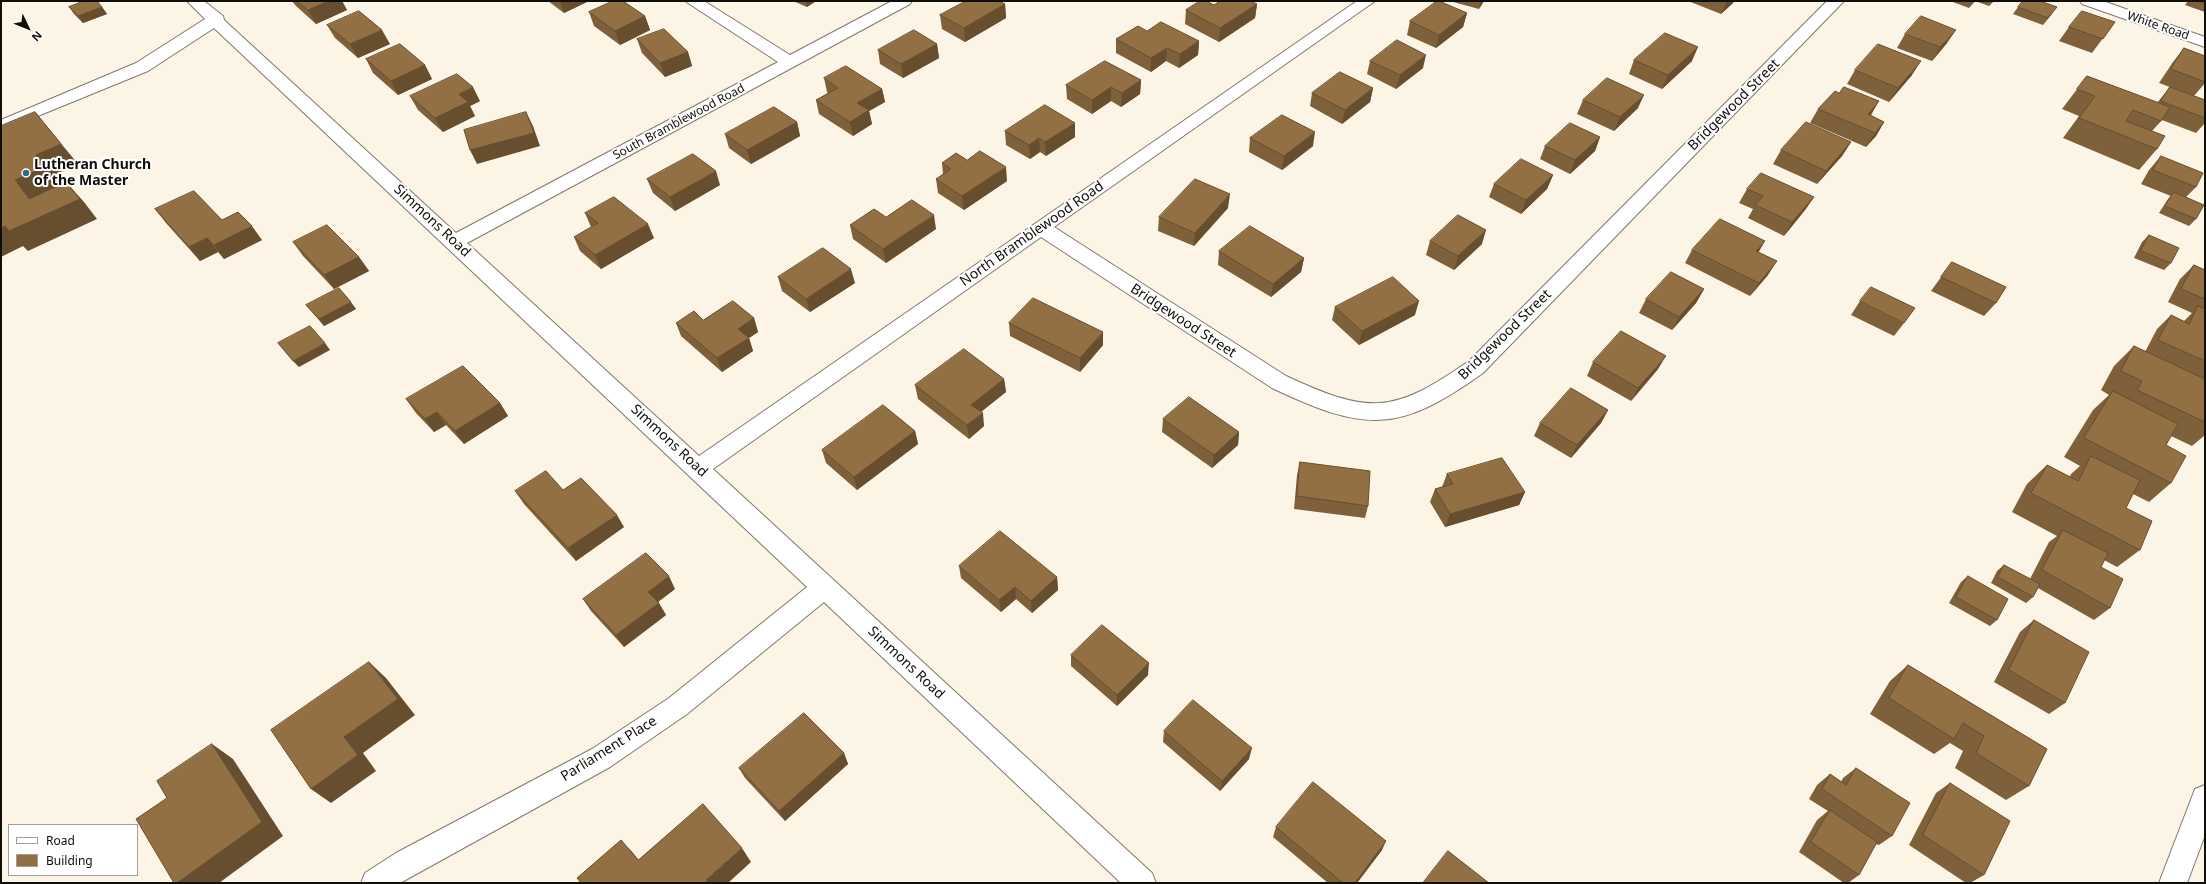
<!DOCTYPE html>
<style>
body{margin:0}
#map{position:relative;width:2206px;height:884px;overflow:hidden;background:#fcf5e6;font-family:"Noto Sans",sans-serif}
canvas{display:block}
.frame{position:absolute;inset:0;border:2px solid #100e09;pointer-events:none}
.legend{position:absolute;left:8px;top:824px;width:130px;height:52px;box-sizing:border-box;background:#fff;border:1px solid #9f9f9d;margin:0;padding:5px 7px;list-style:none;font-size:12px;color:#100e09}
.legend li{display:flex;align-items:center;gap:8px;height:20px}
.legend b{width:20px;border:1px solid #9f9f9d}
.north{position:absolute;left:8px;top:8px;width:40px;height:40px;-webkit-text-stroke:3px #fff;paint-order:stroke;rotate:133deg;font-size:11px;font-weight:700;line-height:16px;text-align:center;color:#100e09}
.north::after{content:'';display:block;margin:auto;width:14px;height:18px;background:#100e09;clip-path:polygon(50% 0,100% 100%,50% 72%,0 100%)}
</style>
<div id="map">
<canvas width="2206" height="884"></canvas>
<div class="frame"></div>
<ul class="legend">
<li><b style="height:5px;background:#fff"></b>Road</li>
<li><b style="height:11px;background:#937043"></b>Building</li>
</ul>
<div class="north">N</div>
</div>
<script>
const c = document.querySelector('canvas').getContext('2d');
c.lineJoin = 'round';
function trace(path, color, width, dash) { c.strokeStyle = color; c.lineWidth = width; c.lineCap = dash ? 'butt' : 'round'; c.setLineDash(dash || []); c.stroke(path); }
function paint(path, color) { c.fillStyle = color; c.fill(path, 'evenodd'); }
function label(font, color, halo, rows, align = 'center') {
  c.font = font + ' "Noto Sans",sans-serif'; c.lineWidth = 4; c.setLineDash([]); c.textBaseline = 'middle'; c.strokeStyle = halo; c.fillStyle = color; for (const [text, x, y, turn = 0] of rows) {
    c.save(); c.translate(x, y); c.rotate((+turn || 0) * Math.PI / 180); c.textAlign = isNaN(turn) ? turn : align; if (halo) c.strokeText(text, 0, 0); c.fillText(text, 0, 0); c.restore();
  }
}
const minor = new Path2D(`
 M 187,1 L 204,1 L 223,16 L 224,20 L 456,233 L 778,62 L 685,1 L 704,1 L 790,55 L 892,1 L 912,1 L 910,4 L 467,243 L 699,456 L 1357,1 L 1375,1 L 1054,227 L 1286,376 C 1370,415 1393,414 1469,361 L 1827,1 L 1844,1 L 1483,373 C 1398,434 1365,432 1272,388 L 1041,237 L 713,469 L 1152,873 L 1156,883 L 1121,883 L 824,602 L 687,714 L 610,767 L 400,883 L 361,883 L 365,873 L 396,853 L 592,749 L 669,698 L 807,587 L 214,28 L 148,71 L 1,131 L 1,120 L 136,63 L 205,19 Z
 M 2080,1 L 2103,1 L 2205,37 L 2205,47 L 2082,4 Z
 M 2205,785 L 2205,835 L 2187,883 L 2159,883 L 2195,789 Z`);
trace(minor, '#7f786b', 2);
paint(minor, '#fff');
paint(new Path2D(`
 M 292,1 L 342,1 L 347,10 L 316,24 L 296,6 Z
 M 548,1 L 589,1 L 564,13 Z
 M 793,1 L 816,1 L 807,7 Z
 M 1453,1 L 1484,1 L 1479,9 L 1453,2 Z
 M 1688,1 L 1734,1 L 1733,3 L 1721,14 Z
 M 1950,1 L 1975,1 L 1969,8 Z
 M 1975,1 L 1994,1 L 1989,6 Z
 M 2188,1 L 2205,1 L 2205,12 L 2185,5 Z
 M 1005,4 L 1006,18 L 965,42 L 942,29 L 940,15 Z
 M 1257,4 L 1255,18 L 1219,42 L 1185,24 L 1186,10 L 1214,5 Z
 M 69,7 L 102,7 L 107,14 L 83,23 L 74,14 Z
 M 2018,7 L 2052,14 L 2043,25 L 2013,14 Z
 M 589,12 L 645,16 L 650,30 L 620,45 L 594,26 Z
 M 1467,13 L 1463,27 L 1436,48 L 1407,35 L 1410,21 Z
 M 2115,22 L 2092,53 L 2059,41 L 2069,27 Z
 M 327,25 L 390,44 L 358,58 L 335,38 Z
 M 1147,31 L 1199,41 L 1198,55 L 1179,68 L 1166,61 L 1151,72 L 1116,53 L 1116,39 Z
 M 1905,34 L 1947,43 L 1932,61 L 1897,48 Z
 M 637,39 L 688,52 L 692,66 L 665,77 L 642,53 Z
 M 937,44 L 939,58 L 903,78 L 880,64 L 878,50 Z
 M 2184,48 L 2205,56 L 2205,83 L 2194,96 L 2159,83 L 2173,62 Z
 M 366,59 L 425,65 L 432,79 L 398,95 L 373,73 Z
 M 1634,60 L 1692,61 L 1662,89 L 1629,74 Z
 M 1370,61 L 1423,68 L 1396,89 L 1367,74 Z
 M 1855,70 L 1912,75 L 1889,102 L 1847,84 Z
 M 2087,76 L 2157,103 L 2170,87 L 2205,100 L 2205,123 L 2196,133 L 2162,120 L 2152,131 L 2157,149 L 2139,170 L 2063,138 L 2079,116 L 2062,109 Z
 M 824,78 L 882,89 L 885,102 L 869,111 L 872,124 L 853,136 L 819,114 L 816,100 L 828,93 L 827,92 Z
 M 1141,80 L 1140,94 L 1121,107 L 1111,101 L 1092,114 L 1067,99 L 1066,85 Z
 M 1373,88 L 1370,102 L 1342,124 L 1310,106 L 1312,93 Z
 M 410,96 L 480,101 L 470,106 L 475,116 L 443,132 L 418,110 Z
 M 1583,100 L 1638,108 L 1614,131 L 1577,114 Z
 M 1818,109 L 1870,116 L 1884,122 L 1876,136 L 1866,147 L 1810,123 Z
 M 797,122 L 800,136 L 751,164 L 729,148 L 725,134 Z
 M 1005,131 L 1075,137 L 1046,156 L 1040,152 L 1030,159 L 1006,145 Z
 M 1600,137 L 1595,151 L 1570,174 L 1540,159 L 1545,146 Z
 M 1250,138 L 1313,146 L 1282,170 L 1249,152 Z
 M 1851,142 L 1842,156 L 1817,184 L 1773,164 L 1781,150 Z
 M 2161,156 L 2196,187 L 2186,197 L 2196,219 L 2189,226 L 2159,213 L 2168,199 L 2171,196 L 2141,184 L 2149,170 Z
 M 967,160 L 1007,181 L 964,210 L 938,193 L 936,179 L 943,174 L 942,163 Z
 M 1553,175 L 1547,189 L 1521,214 L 1489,197 L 1494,184 Z
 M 647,179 L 720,185 L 675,211 L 653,193 Z
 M 1747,189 L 1814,197 L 1805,210 L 1784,236 L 1748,218 L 1753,209 L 1739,203 Z
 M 1228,208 L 1194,246 L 1158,231 L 1159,217 Z
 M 155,209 L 222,220 L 262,240 L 224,259 L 218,252 L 200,261 L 166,223 Z
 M 585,213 L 654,238 L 601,269 L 580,251 L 574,237 L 591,227 Z
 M 886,217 L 936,229 L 886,263 L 853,239 L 850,225 Z
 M 2149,235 L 2171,263 L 2164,270 L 2134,258 L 2142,242 Z
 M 1430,241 L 1482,244 L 1454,270 L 1426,255 Z
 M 293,242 L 359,257 L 369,271 L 334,289 L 303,256 Z
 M 1692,250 L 1758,252 L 1768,275 L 1750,296 L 1685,263 Z
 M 1219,251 L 1304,258 L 1301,272 L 1271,297 L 1218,265 Z
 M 1952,262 L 1996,303 L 1984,316 L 1931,291 Z
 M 2194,265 L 2205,270 L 2205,435 L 2192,446 L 2171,436 L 2166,445 L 2171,483 L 2149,502 L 2133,494 L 2126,508 L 2140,550 L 2117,567 L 2104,560 L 2101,567 L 2110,608 L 2094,620 L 2038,588 L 2033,597 L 2026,603 L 1991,583 L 1997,571 L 2004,565 L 2030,579 L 2049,542 L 2057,536 L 2012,512 L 2027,484 L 2047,465 L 2070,477 L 2071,474 L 2080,466 L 2064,457 L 2093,410 L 2109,395 L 2101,390 L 2114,366 L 2134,346 L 2145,352 L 2157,329 L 2171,315 L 2184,321 L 2192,313 L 2168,302 L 2180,279 Z
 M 778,277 L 855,283 L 810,312 L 782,291 Z
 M 1704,289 L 1696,303 L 1672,330 L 1639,313 L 1646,299 Z
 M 1860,301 L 1904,323 L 1894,336 L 1851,315 Z
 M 306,305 L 356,309 L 324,326 Z
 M 1335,307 L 1415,315 L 1359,345 L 1332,320 Z
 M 754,318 L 758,332 L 749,338 L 753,351 L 722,372 L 681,336 L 676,323 L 703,320 Z
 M 1009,323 L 1103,345 L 1080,372 L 1010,336 Z
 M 1593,362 L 1658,369 L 1631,401 L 1587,376 Z
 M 1004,379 L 1006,392 L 981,412 L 984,426 L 969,439 L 918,399 L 915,385 Z
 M 406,399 L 500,403 L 508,416 L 464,444 L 446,425 L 434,432 L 416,413 Z
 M 1608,410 L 1601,423 L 1571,458 L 1534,436 L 1540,423 Z
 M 1163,419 L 1239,432 L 1238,445 L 1212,468 L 1162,432 Z
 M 915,431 L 918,444 L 857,490 L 826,463 L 822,450 Z
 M 1300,462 L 1368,506 L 1365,518 L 1294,509 L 1297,475 Z
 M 1447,474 L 1525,492 L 1519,505 L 1445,527 L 1430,502 L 1435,489 L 1442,487 Z
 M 515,491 L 624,527 L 576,561 L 524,504 Z
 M 959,566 L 1057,577 L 1058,590 L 1032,613 L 1016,599 L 1001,612 L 961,578 Z
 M 1968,576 L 1997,620 L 1990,626 L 1949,603 L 1961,582 Z
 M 675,589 L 658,602 L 666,615 L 624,647 L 591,611 L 583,599 Z
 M 2034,620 L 2065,703 L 2049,714 L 1994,682 L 2020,632 Z
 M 1071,655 L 1148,675 L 1117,706 L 1071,666 Z
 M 1908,665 L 2047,749 L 2029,786 L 2006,800 L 1955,768 L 1963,751 L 1950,743 L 1934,754 L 1870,714 L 1890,681 Z
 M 1164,731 L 1249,759 L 1220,791 L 1163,742 Z
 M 844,753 L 848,764 L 785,821 L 745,778 L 739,768 Z
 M 1856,768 L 1892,836 L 1879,845 L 1876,844 L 1859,875 L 1848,883 L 1844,883 L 1799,852 L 1817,820 L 1828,811 L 1809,799 L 1817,785 L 1830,774 L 1841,782 L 1843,778 Z
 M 1950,783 L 1984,875 L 1970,883 L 1966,883 L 1909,845 L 1936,793 Z
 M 1276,827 L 1382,850 L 1357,883 L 1328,883 L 1273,837 Z`), '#7e603a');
paint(new Path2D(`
 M 329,1 L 342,1 L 347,10 L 316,24 L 308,10 Z
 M 560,1 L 589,1 L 564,13 Z
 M 806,1 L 816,1 L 807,7 Z
 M 1481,1 L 1484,1 L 1479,9 Z
 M 1727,1 L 1734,1 L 1733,3 L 1721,14 Z
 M 1974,1 L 1975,1 L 1969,8 Z
 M 1005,4 L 1006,18 L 965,42 L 964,28 Z
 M 1257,4 L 1255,18 L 1219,42 L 1220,28 Z
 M 102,7 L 107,14 L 83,23 L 78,16 Z
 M 1467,13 L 1463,27 L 1436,48 L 1439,35 Z
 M 645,16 L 650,30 L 620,45 L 615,31 Z
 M 382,30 L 390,44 L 358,58 L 350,44 Z
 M 1956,30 L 1947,43 L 1932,61 L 1940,47 Z
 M 1199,41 L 1198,55 L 1179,68 L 1180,54 Z
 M 937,44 L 939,58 L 903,78 L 901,64 Z
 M 1698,47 L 1692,61 L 1662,89 L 1668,75 Z
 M 1167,48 L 1166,61 L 1151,72 L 1151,58 Z
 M 688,52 L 692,66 L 665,77 L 660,63 Z
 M 1426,55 L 1423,68 L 1396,89 L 1400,75 Z
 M 1921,61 L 1912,75 L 1889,102 L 1898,88 Z
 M 425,65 L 432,79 L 398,95 L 391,81 Z
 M 1141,80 L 1140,94 L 1121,107 L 1122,93 Z
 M 473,87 L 480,101 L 470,106 L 475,116 L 443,132 L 435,118 L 459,94 Z
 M 1111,87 L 1111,101 L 1092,114 L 1092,100 Z
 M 1373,88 L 1370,102 L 1342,124 L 1345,110 Z
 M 882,89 L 885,102 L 869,111 L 872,124 L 853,136 L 850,122 L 857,103 Z
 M 1644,95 L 1638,108 L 1614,131 L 1620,117 Z
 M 1879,101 L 1871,115 L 1859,128 L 1868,114 Z
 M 35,112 L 78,164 L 54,175 L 63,187 L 66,182 L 84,202 L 97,219 L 28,251 L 23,246 L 1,257 L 1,228 L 5,226 L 29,199 L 15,180 L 36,155 Z
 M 526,112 L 533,126 L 540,146 L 477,164 L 470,150 Z
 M 797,122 L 800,136 L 751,164 L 747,150 Z
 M 1884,122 L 1876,136 L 1866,147 L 1875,133 Z
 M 1075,123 L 1075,137 L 1046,156 L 1045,142 Z
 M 1315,132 L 1313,146 L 1282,170 L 1284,156 Z
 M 1600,137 L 1595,151 L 1570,174 L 1575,160 Z
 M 1039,138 L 1040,152 L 1030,159 L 1029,145 Z
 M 1851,142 L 1842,156 L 1817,184 L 1826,171 Z
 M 1006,167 L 1007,181 L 964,210 L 962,196 Z
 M 716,171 L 720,185 L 675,211 L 670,197 Z
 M 1553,175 L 1547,189 L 1521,214 L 1526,200 Z
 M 1230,194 L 1228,208 L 1194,246 L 1195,233 Z
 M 1814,197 L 1805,210 L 1784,236 L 1792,222 Z
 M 934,215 L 936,229 L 886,263 L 883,249 Z
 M 648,224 L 654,238 L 601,269 L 595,255 Z
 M 252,226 L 262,240 L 224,259 L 214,245 Z
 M 1486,230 L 1482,244 L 1454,270 L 1458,256 Z
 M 207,238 L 218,252 L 200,261 L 189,247 Z
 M 1765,241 L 1757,255 L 1756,251 Z
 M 359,257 L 369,271 L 334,289 L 324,275 Z
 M 1304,258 L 1301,272 L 1271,297 L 1273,284 Z
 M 1777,261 L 1768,275 L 1750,296 L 1759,283 Z
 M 851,269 L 855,283 L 810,312 L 806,299 Z
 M 1704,289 L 1696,303 L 1672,330 L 1679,317 Z
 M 1419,301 L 1415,315 L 1359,345 L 1362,331 Z
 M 351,302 L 356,309 L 324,326 L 319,319 Z
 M 754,318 L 758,332 L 749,338 L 753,351 L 722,372 L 717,358 L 738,329 Z
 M 1103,332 L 1103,345 L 1080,372 L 1080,358 Z
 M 325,343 L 330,350 L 299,367 L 293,361 Z
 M 1666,356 L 1658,369 L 1631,401 L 1638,388 Z
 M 1004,379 L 1006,392 L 973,418 L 971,405 Z
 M 500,403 L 508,416 L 464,444 L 455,431 Z
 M 1608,410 L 1601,423 L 1571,458 L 1577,445 Z
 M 437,412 L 446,425 L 434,432 L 425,419 Z
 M 983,413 L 984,426 L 969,439 L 967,425 Z
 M 915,431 L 918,444 L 857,490 L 854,477 Z
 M 1239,432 L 1238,445 L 1212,468 L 1214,455 Z
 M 1525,492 L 1519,505 L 1445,527 L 1450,514 Z
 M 617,515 L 624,527 L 576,561 L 568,548 Z
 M 669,576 L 675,589 L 655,604 L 648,592 Z
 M 1057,577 L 1058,590 L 1032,613 L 1031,601 Z
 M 1015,587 L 1016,599 L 1001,612 L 999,600 Z
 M 659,603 L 666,615 L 624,647 L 616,635 Z
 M 369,662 L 386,678 L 415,715 L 363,753 L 376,771 L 331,803 L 311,789 L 344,737 Z
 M 1149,663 L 1148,675 L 1117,706 L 1117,695 Z
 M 212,744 L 233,759 L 283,836 L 219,883 L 177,883 Z
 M 1252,748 L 1249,759 L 1220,791 L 1222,781 Z
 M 844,753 L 848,764 L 785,821 L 779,811 Z
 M 621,840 L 634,854 L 649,873 L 638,860 Z
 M 1386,841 L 1382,850 L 1357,883 L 1355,883 Z
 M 742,848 L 751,862 L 728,883 L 709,883 L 706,880 Z`), '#674e2f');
const building = new Path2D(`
 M 84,1 L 97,1 L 102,7 L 78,16 L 69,7 Z
 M 297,1 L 329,1 L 308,10 Z
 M 613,1 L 623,1 L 645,16 L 615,31 L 589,12 Z
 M 966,1 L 999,1 L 1005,4 L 964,28 L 940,15 Z
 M 1200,1 L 1206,1 L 1214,5 L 1220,1 L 1250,1 L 1257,4 L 1220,28 L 1186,10 Z
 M 1437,1 L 1439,1 L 1467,13 L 1439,35 L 1410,21 Z
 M 2023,1 L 2040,1 L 2057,7 L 2048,18 L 2018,7 Z
 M 2199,1 L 2205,1 L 2205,3 Z
 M 359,11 L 382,30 L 350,44 L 327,25 Z
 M 2082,11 L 2115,22 L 2103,39 L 2069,27 Z
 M 1921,16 L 1956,30 L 1940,47 L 1905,34 Z
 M 1161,22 L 1199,41 L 1180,54 L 1167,48 L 1151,58 L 1116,39 L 1138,26 L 1147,31 Z
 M 664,29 L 688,52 L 660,63 L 637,39 Z
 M 914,30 L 937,44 L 901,64 L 878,50 Z
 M 1665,33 L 1698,47 L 1668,75 L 1634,60 Z
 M 1397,40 L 1426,55 L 1400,75 L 1370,61 Z
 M 400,44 L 425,65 L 391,81 L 366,59 Z
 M 1878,44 L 1921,61 L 1898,88 L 1855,70 Z
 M 2184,48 L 2205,56 L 2205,82 L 2171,69 Z
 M 1105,61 L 1141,80 L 1122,93 L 1111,87 L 1092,100 L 1066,85 Z
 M 846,66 L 882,89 L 857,103 L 869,110 L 850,122 L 816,100 L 838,88 L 824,78 Z
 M 1340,72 L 1373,88 L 1345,110 L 1312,93 Z
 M 457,74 L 473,87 L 459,94 L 468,102 L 435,118 L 410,96 Z
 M 2087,76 L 2170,107 L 2161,121 L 2133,110 L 2126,121 L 2165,136 L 2157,149 L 2079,118 L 2095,96 L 2077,89 Z
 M 1607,78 L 1644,95 L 1620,117 L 1583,100 Z
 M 1844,87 L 1879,101 L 1868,114 L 1884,122 L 1875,133 L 1818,109 L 1835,91 L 1839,93 Z
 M 2170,87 L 2205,100 L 2205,118 L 2161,101 Z
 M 1045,105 L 1075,123 L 1045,142 L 1039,138 L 1029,145 L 1005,131 Z
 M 774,107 L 797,122 L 747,150 L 725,134 Z
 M 35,112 L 61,144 L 36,155 L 46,167 L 15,180 L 29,199 L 66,182 L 80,199 L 9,231 L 5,226 L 1,228 L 1,126 Z
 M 526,112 L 534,133 L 470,150 L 464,130 Z
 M 1282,115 L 1315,132 L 1284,156 L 1250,138 Z
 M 1806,122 L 1851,142 L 1826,171 L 1781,150 Z
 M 1570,123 L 1600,137 L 1575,160 L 1545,146 Z
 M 980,151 L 1006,167 L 962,196 L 936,179 L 951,169 L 942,163 L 956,153 L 967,160 Z
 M 693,154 L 716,171 L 670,197 L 647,179 Z
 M 2161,156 L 2203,173 L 2196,187 L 2153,170 Z
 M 1521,159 L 1553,175 L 1526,200 L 1494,184 Z
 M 1761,173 L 1814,197 L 1792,222 L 1755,205 L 1763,196 L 1747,189 Z
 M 1195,179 L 1230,194 L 1195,233 L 1159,217 Z
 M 194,191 L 222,220 L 238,212 L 252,226 L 214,245 L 207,238 L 189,247 L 155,209 Z
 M 2174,192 L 2204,205 L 2196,219 L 2165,206 Z
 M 614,197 L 648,224 L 595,255 L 574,237 L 598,223 L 585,213 Z
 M 912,200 L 934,215 L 883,249 L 850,225 L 874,209 L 886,217 Z
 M 1458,215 L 1486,230 L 1458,256 L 1430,241 Z
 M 1720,219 L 1765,241 L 1756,251 L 1777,261 L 1759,283 L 1692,250 Z
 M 327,225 L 359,257 L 324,275 L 293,242 Z
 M 1250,226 L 1304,258 L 1273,284 L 1219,251 Z
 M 2149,235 L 2179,248 L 2171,263 L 2141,251 Z
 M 823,248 L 851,269 L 806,299 L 778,277 Z
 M 1952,262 L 2006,287 L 1996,303 L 1941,277 Z
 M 2194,265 L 2205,270 L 2205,299 L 2181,289 Z
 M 1671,272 L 1704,289 L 1679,317 L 1646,299 Z
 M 1393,277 L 1419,301 L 1362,331 L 1335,307 Z
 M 1871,287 L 1915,308 L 1904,323 L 1860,301 Z
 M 339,288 L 351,302 L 319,319 L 306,305 Z
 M 1033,298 L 1103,332 L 1080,358 L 1009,323 Z
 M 733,301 L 754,318 L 738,329 L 749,338 L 717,358 L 676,323 L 694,311 L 703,320 Z
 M 2198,306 L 2205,309 L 2205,361 L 2158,340 L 2171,315 L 2189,324 Z
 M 310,326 L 325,343 L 293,361 L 278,343 Z
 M 1621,331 L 1666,356 L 1638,388 L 1593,362 Z
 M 2134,346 L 2205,379 L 2205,422 L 2137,390 L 2142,381 L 2121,371 Z
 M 964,349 L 1004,379 L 971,405 L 983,413 L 967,425 L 915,385 Z
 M 463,366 L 500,403 L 455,431 L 437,412 L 425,419 L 406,399 Z
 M 1571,388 L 1608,410 L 1577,445 L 1540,423 Z
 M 2113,391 L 2178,424 L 2166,445 L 2186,456 L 2171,483 L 2084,438 Z
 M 1189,397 L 1239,432 L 1214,455 L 1163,419 Z
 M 883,405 L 915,431 L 854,477 L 822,450 Z
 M 2091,456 L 2140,480 L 2126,508 L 2152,521 L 2140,550 L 2031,493 L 2047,465 L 2078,481 Z
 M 1502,458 L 1525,492 L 1450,514 L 1435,489 L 1453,484 L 1447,474 Z
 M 1300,462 L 1370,471 L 1368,506 L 1297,496 Z
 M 546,471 L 563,490 L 581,478 L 617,515 L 568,548 L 515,491 Z
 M 2063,530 L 2108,553 L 2101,567 L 2123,579 L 2110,608 L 2042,570 Z
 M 1000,531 L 1057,577 L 1031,601 L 1015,587 L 999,600 L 959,566 Z
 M 646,553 L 669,576 L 648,592 L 659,603 L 616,635 L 583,599 Z
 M 2004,565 L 2040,584 L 2033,597 L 1998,577 Z
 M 1968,576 L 2008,599 L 1997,620 L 1956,597 Z
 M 2034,620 L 2089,652 L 2065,703 L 2009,670 Z
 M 1102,625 L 1149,663 L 1117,695 L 1071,655 Z
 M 369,662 L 398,699 L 344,737 L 358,755 L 311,789 L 271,730 Z
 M 1908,665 L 2047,749 L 2029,786 L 1976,753 L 1984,736 L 1963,723 L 1954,739 L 1889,698 Z
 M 1193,700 L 1252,748 L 1222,781 L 1164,731 Z
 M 804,713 L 844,753 L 779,811 L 739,768 Z
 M 212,744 L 262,822 L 177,883 L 174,883 L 136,819 L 167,798 L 157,781 Z
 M 1856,768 L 1910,803 L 1892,836 L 1822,789 L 1830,774 L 1846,785 Z
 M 1313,782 L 1386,841 L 1355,883 L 1343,883 L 1276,827 Z
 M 1950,783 L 2010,821 L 1984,875 L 1923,835 Z
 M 703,804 L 742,848 L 706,880 L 709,883 L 581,883 L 577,878 L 621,840 L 638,860 Z
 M 1830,810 L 1877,842 L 1859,875 L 1811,842 Z
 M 1448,851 L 1489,883 L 1423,883 Z`);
paint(building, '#937043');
trace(building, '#674e2f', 1);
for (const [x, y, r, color] of [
 [26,173,4,"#346985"]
]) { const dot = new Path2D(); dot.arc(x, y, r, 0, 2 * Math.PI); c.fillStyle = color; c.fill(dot); trace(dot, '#fff', 1.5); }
label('12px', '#100e09', '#fff', [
 ["White Road",2158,26,19],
 ["South Bramblewood Road",679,122,-28]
]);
label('14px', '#100e09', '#fff', [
 ["Bridgewood Street",1734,105,-45],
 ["Simmons Road",432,221,43],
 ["North Bramblewood Road",1032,234,-35],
 ["Bridgewood Street",1183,321,33],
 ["Bridgewood Street",1505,335,-44],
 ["Simmons Road",669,441,43],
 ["Simmons Road",906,663,43],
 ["Parliament Place",609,749,-32]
]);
label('bold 14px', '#100e09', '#fff', [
 ["Lutheran Church",34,165],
 ["of the Master",34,181]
], 'left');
</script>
